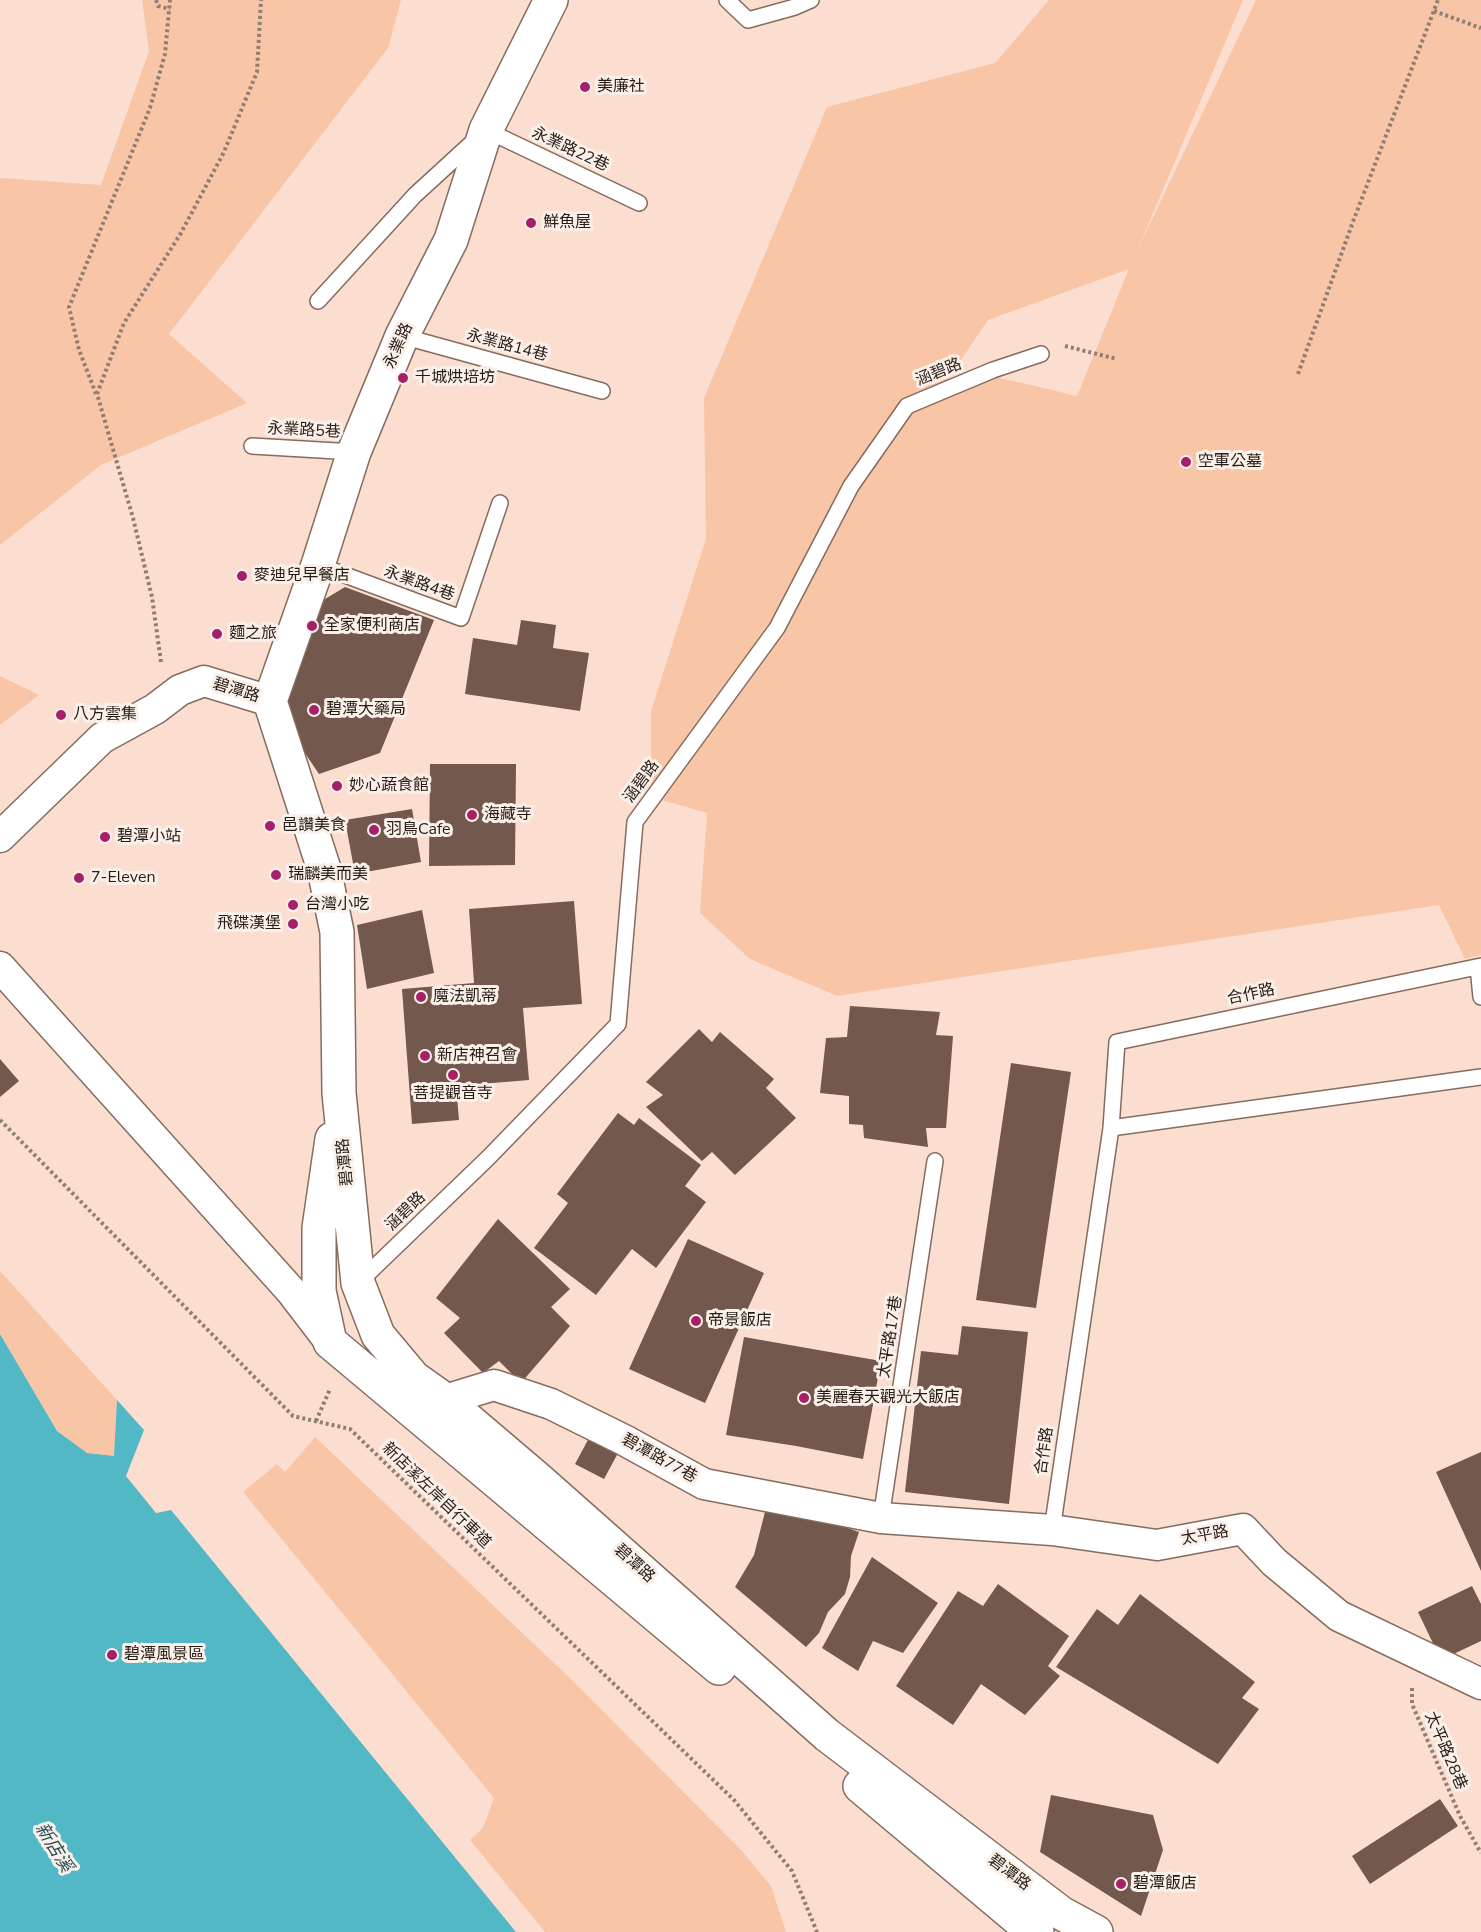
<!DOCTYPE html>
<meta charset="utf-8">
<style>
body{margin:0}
canvas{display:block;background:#fbdecf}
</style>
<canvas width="1481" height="1932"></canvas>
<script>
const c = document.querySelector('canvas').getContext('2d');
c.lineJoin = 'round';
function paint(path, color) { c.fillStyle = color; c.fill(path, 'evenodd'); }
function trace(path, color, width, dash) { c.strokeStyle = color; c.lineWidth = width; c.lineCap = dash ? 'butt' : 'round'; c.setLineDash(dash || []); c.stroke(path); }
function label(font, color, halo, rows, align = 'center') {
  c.font = font + ' "Nunito Sans","Noto Sans TC",sans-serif'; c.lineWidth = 6; c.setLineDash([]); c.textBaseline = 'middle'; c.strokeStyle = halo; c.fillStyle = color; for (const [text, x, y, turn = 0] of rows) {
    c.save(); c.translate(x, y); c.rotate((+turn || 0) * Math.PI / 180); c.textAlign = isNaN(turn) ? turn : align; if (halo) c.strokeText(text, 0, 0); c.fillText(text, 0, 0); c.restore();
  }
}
paint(new Path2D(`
 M 142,0 L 401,0 L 388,48 L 169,334 L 247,403 L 101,465 L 0,545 L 0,178 L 101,185 L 149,51 Z
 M 1049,0 L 1243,0 L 1138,249 L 1256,0 L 1481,0 L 1481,955 L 1465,959 L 1439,905 L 837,996 L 750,959 L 700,913 L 707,813 L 651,797 L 651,711 L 706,539 L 704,398 L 827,107 L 995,63 ZM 1129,269 L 1077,396 L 975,372 L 931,404 L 988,320 Z
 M 0,676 L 39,695 L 0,725 Z
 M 0,1271 L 117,1400 L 114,1456 L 87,1453 L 57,1431 L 0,1334 Z
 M 315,1437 L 571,1679 L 743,1852 L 771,1886 L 786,1932 L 545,1932 L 470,1840 L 483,1828 L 494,1798 L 243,1492 L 277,1464 L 285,1472 Z`), '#f9c5a7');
paint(new Path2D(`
 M 0,1334 L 57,1431 L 87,1453 L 114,1456 L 117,1400 L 144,1430 L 126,1476 L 156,1513 L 171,1510 L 516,1932 L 0,1932 Z`), '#52b8c6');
paint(new Path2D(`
 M 345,587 L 434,620 L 380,753 L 319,774 L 278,713 L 310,608 Z
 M 521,620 L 556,625 L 553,648 L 589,653 L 580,711 L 465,694 L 473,638 L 517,645 Z
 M 430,764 L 516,764 L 515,865 L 429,866 Z
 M 412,809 L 421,862 L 355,874 L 345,820 Z
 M 574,901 L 582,1004 L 523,1008 L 529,1080 L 456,1086 L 459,1120 L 412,1124 L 402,989 L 474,983 L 469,909 Z
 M 422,910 L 434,973 L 367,989 L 357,925 Z
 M 850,1006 L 940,1012 L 936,1035 L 953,1036 L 946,1128 L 926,1128 L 928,1147 L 864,1138 L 863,1125 L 849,1124 L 849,1096 L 820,1093 L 826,1038 L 847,1037 Z
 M 699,1029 L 712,1042 L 720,1032 L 774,1079 L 766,1088 L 796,1118 L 735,1175 L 712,1152 L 702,1161 L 646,1107 L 663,1095 L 646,1082 Z
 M 0,1059 L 19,1081 L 0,1097 Z
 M 1011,1063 L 1071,1072 L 1036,1308 L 976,1300 Z
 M 618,1113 L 634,1125 L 639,1118 L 701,1165 L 685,1186 L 706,1202 L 656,1268 L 632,1249 L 596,1295 L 534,1248 L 568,1203 L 557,1194 Z
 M 498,1219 L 570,1289 L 551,1307 L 570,1326 L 521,1383 L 499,1361 L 483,1373 L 444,1333 L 460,1318 L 436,1298 Z
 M 688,1239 L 764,1273 L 705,1403 L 629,1369 Z
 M 962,1326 L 1028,1332 L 1009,1504 L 905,1492 L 921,1351 L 958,1355 Z
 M 744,1337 L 881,1361 L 863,1459 L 796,1446 L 726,1435 Z
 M 589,1438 L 618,1453 L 604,1479 L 575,1464 Z
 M 1481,1452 L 1481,1571 L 1436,1472 Z
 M 768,1500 L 859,1532 L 851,1556 L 850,1577 L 845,1594 L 828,1612 L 819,1633 L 806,1647 L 735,1587 L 754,1555 Z
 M 872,1557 L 938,1603 L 903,1653 L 873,1641 L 858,1671 L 822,1648 Z
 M 998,1584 L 1069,1636 L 1048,1666 L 1060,1676 L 1025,1715 L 981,1684 L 953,1725 L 896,1686 L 958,1591 L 983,1606 Z
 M 1472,1586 L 1481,1604 L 1481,1641 L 1441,1660 L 1418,1612 Z
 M 1140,1594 L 1255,1682 L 1242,1698 L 1259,1709 L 1218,1764 L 1056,1667 L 1097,1609 L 1118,1625 Z
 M 1051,1795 L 1153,1815 L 1163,1850 L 1141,1916 L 1040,1852 Z
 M 1440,1799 L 1458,1826 L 1370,1884 L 1352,1856 Z`), '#72584d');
const service = new Path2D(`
 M 727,0 L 748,20 L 795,7 L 811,0
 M 318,301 L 415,195 L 486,130 L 639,203
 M 402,336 L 602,391
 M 252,446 L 354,452
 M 318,565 L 461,618 L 500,503
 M 1478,967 L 1481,997
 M 1111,1128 L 1481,1077
 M 358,1283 L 488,1158 L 618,1024 L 635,822 L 777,628 L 851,486 L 907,406 L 993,370 L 1041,354
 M 881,1518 L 935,1161
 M 1052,1530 L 1111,1128 L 1117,1042 L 1481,966`);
const minor = new Path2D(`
 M 0,837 L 102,738 L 155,709 L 180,690 L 204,681 L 270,701
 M 0,967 L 291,1291 L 330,1342
 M 445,1400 L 494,1385 L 551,1404 L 624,1440 L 704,1484 L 881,1518 L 1052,1530 L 1157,1545 L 1243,1529 L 1274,1562 L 1339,1616 L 1481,1684`);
const tertiary = new Path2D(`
 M 551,0 L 486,130 L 451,240 L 402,336 L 354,452 L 318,565 L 270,701 L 324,869 L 337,932 L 339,1093 L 358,1283 L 378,1335 L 414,1378 L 445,1400 L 539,1480 L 827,1735 L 1061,1913 L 1096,1932
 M 332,1139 L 319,1228 L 319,1291 L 330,1342 L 719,1668
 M 860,1786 L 1030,1929 L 1037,1932`);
trace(service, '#856c5e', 18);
trace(minor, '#856c5e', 33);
trace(tertiary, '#856c5e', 36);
trace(new Path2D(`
 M 156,0 L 158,6 L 170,9
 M 1434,11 L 1481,28
 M 1065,346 L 1117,359
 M 1298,374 L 1354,219 L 1438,0
 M 96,394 L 79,350 L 69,307 L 150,108 L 165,54 L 170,0
 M 161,662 L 152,597 L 133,518 L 97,394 L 124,323 L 181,233 L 224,152 L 257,72 L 261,0
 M 0,1120 L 293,1416 L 350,1429 L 734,1800 L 792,1871 L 817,1932
 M 316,1421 L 330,1389
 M 1412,1688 L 1412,1704 L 1460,1816 L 1481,1853`), '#917e73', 4, [3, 3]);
trace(service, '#fff', 15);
trace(minor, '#fff', 30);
trace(tertiary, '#fff', 33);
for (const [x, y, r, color] of [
 [585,87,6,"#a62069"],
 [531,223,6,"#a62069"],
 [403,378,6,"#a62069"],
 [1186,462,6,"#a62069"],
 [242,576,6,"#a62069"],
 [312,626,6,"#a62069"],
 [217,634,6,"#a62069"],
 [314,710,6,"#a62069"],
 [61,715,6,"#a62069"],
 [337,786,6,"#a62069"],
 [472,815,6,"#a62069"],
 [270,826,6,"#a62069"],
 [374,830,6,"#a62069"],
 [105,837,6,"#a62069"],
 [276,875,6,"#a62069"],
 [79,878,6,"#a62069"],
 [293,905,6,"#a62069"],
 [293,924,6,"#a62069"],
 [421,997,6,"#a62069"],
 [425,1056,6,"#a62069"],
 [453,1075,6,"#a62069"],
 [696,1321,6,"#a62069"],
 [804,1398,6,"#a62069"],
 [112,1655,6,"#a62069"],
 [1121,1884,6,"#a62069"]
]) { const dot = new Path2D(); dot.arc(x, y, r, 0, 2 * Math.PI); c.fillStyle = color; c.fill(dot); trace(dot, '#fbf0e9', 2); }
label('16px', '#261c16', '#fbf0e9', [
 ["美廉社",597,87],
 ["鮮魚屋",543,223],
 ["千城烘培坊",415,378],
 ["空軍公墓",1198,462],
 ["麥迪兒早餐店",254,576],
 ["全家便利商店",324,626],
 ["麵之旅",229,634],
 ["碧潭大藥局",326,710],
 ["八方雲集",73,715],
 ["妙心蔬食館",349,786],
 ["海藏寺",484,815],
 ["邑讚美食",282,826],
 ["羽鳥Cafe",386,830],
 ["碧潭小站",117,837],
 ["瑞麟美而美",288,875],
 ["7-Eleven",91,878],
 ["台灣小吃",305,905],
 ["飛碟漢堡",281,924,"right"],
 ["魔法凱蒂",433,997],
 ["新店神召會",437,1056],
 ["菩提觀音寺",453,1094,"center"],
 ["帝景飯店",708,1321],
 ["美麗春天觀光大飯店",816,1398],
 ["碧潭風景區",124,1655],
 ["碧潭飯店",1133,1884]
], 'left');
label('16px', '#261c16', '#fbf0e9', [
 ["永業路22巷",570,150,25],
 ["永業路",399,346,-66],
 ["永業路14巷",507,346,15],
 ["涵碧路",939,373,-22],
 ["永業路5巷",304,431,3],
 ["永業路4巷",419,584,20],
 ["碧潭路",236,691,17],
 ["涵碧路",642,782,-54],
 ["合作路",1251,995,-12],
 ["碧潭路",346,1162,-96],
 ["涵碧路",406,1212,-44],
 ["太平路17巷",891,1337,-81],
 ["合作路",1045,1451,-82],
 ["碧潭路77巷",659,1459,29],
 ["新店溪左岸自行車道",436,1496,44],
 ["太平路",1205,1536,-10],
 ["碧潭路",634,1564,42],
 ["太平路28巷",1445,1751,67],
 ["碧潭路",1009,1873,37]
]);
label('italic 18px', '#204d54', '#fbf0e9', [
 ["新店溪",53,1848,58]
]);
</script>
